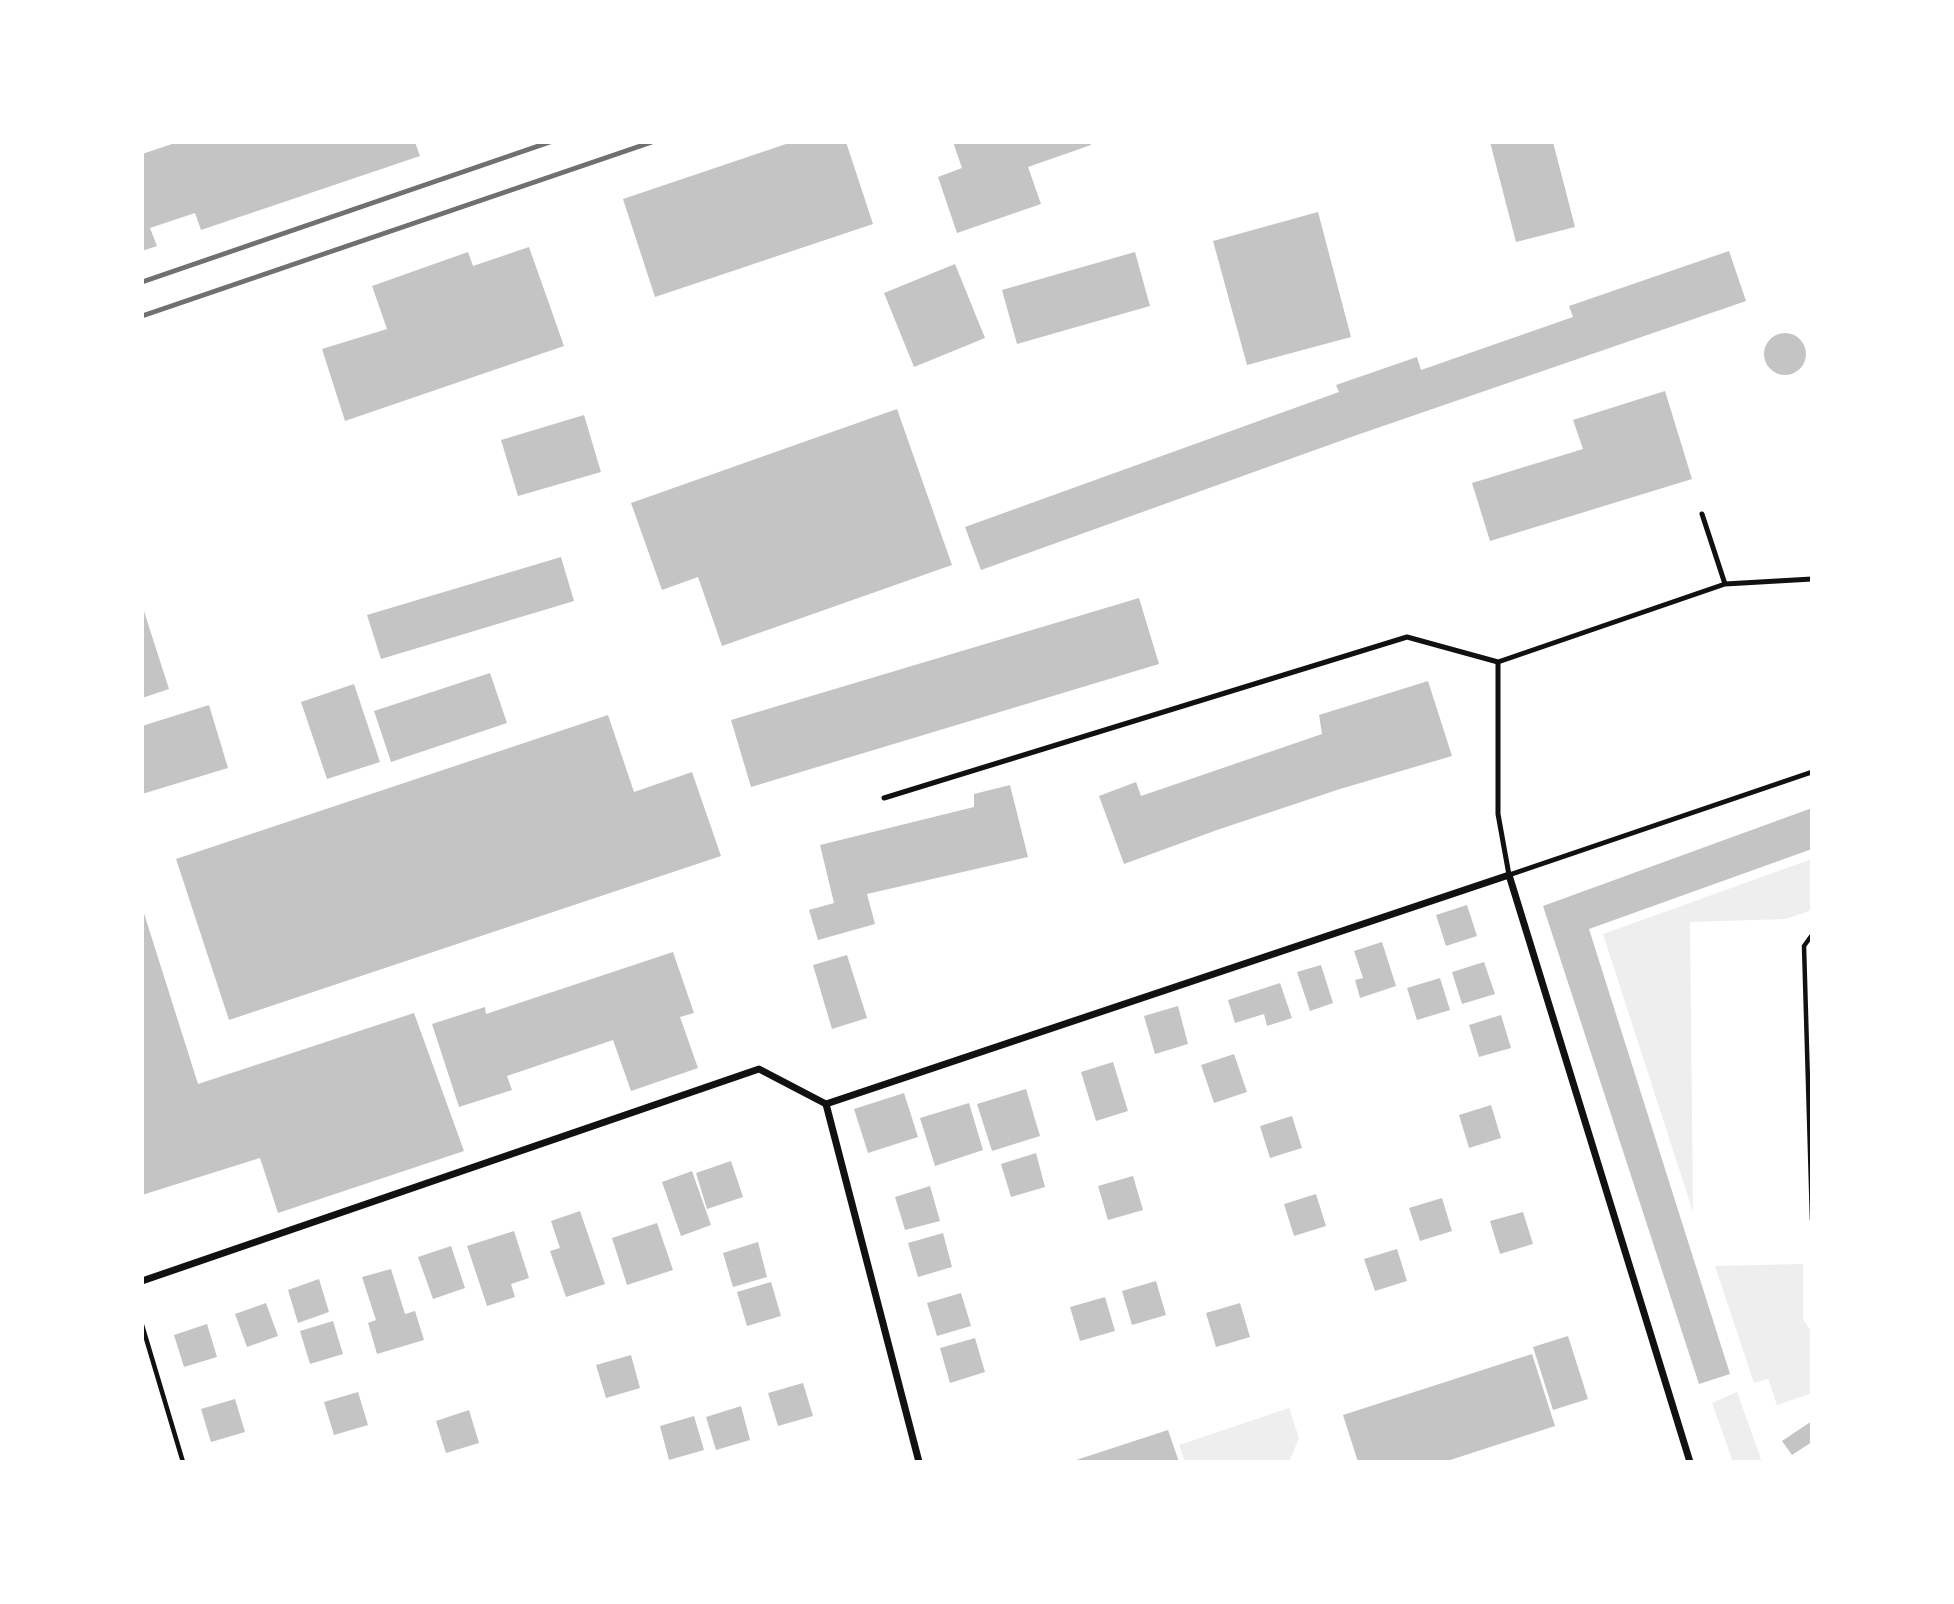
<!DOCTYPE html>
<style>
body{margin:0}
#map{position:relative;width:1954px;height:1604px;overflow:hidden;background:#fff;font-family:Arial,sans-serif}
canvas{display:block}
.frame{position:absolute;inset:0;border:144px solid #fff;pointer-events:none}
</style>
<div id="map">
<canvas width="1954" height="1604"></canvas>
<div class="frame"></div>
</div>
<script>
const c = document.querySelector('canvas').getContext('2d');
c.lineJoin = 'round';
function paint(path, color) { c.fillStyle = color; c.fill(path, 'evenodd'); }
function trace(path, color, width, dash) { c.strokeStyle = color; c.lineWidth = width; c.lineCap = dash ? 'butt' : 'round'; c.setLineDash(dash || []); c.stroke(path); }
paint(new Path2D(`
 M 1812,859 L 1812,910 L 1786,919 L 1690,922 L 1693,1212 L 1603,934 Z
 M 1803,1264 L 1803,1319 L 1812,1333 L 1812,1393 L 1777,1405 L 1768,1379 L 1754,1383 L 1715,1266 Z
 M 1737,1392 L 1762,1462 L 1733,1462 L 1712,1403 Z
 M 1289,1408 L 1299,1438 L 1289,1462 L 1185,1462 L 1179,1445 Z`), '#eee');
paint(new Path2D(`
 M 178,142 L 415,142 L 420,156 L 201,230 L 195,213 L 150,228 L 157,246 L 142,251 L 142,154 Z
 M 792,142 L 846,142 L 873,224 L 655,297 L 623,199 Z
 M 953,142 L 1090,142 L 1091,145 L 1028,167 L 1041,204 L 957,233 L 938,177 L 962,168 Z
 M 1490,142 L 1553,142 L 1575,227 L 1516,242 Z
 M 1318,212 L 1351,337 L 1247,365 L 1213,241 Z
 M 529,247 L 564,346 L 345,421 L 322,349 L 387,329 L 372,286 L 468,252 L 473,266 Z
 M 1729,251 L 1746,301 L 1354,436 L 981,570 L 965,527 L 1339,392 L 1336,385 L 1417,357 L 1421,370 L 1573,317 L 1569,306 Z
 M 1135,252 L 1150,306 L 1017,344 L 1002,290 Z
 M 955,264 L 985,338 L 914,367 L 884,293 Z
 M1764 354a21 21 0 1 1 42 0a21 21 0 1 1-42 0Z
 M 1665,391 L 1692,479 L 1490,541 L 1472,483 L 1583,449 L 1573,420 Z
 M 897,409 L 952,565 L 722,646 L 698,577 L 662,590 L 631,503 Z
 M 584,415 L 601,472 L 518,496 L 501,440 Z
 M 561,557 L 574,601 L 381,659 L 367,615 Z
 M 1139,598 L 1159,664 L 751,787 L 731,720 Z
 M 142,605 L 169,689 L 142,698 Z
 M 490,673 L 507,723 L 391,762 L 374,711 Z
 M 1428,681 L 1452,756 L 1340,789 L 1217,830 L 1124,864 L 1099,796 L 1136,782 L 1141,796 L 1322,734 L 1319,715 Z
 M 354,684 L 380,762 L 327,779 L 301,702 Z
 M 209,705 L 228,768 L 142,794 L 142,726 Z
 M 608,715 L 634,792 L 692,772 L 721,856 L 229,1020 L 176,859 Z
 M 1010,785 L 1028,857 L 867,894 L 875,924 L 818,940 L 809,910 L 834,903 L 820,845 L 974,807 L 974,794 Z
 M 1812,808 L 1812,849 L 1589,929 L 1730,1374 L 1699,1384 L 1543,906 Z
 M 1467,905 L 1477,936 L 1446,946 L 1436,915 Z
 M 142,907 L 198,1084 L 414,1013 L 464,1151 L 278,1213 L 260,1158 L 142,1195 Z
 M 1382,942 L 1396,986 L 1360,998 L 1355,980 L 1363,978 L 1354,951 Z
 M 673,952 L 694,1013 L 680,1017 L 698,1068 L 631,1091 L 613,1040 L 507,1076 L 512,1090 L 459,1107 L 432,1024 L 485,1007 L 486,1014 Z
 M 847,955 L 867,1018 L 832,1029 L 813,965 Z
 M 1484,962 L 1495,994 L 1462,1004 L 1452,972 Z
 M 1321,965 L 1333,1003 L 1310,1011 L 1297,972 Z
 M 1440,978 L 1450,1010 L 1417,1020 L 1407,988 Z
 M 1280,983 L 1292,1018 L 1267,1026 L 1264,1014 L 1235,1023 L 1228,1000 Z
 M 1178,1006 L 1188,1044 L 1155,1054 L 1144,1016 Z
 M 1501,1015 L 1511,1048 L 1479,1057 L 1469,1025 Z
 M 1234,1054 L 1247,1092 L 1214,1103 L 1201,1065 Z
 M 1113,1062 L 1128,1111 L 1096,1121 L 1081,1072 Z
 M 1026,1089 L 1040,1136 L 992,1151 L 977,1104 Z
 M 904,1093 L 918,1137 L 868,1153 L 854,1109 Z
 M 969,1103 L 983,1150 L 935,1166 L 920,1118 Z
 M 1491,1105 L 1501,1138 L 1469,1148 L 1459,1115 Z
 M 1292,1116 L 1302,1148 L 1270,1158 L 1260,1126 Z
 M 1036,1153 L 1045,1187 L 1011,1197 L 1001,1164 Z
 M 731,1161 L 743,1197 L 707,1209 L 696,1173 Z
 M 692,1171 L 711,1225 L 681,1236 L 662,1182 Z
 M 1133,1176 L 1143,1210 L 1108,1220 L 1098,1186 Z
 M 930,1186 L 940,1221 L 905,1230 L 895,1197 Z
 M 1316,1194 L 1326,1226 L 1294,1236 L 1284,1204 Z
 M 1442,1198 L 1452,1231 L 1420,1241 L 1409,1208 Z
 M 580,1211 L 605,1284 L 566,1297 L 550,1251 L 560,1248 L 551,1221 Z
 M 1523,1212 L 1533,1244 L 1500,1254 L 1490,1221 Z
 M 657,1223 L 673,1270 L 627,1285 L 612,1238 Z
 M 514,1231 L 529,1278 L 511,1284 L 515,1297 L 487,1306 L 467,1246 Z
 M 943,1233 L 952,1267 L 918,1277 L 908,1243 Z
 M 758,1242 L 767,1277 L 733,1287 L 723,1253 Z
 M 451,1246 L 465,1288 L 433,1299 L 418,1257 Z
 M 1397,1249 L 1407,1281 L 1375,1291 L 1364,1259 Z
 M 391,1269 L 405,1314 L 415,1311 L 424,1340 L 377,1354 L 368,1323 L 376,1320 L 362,1277 Z
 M 319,1279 L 329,1312 L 298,1323 L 288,1290 Z
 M 1156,1281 L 1166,1315 L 1132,1325 L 1122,1291 Z
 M 771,1282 L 781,1316 L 747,1326 L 737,1292 Z
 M 961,1293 L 971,1326 L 937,1336 L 927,1303 Z
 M 1105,1297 L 1115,1331 L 1080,1341 L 1070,1307 Z
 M 266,1303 L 278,1336 L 247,1347 L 235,1314 Z
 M 1240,1303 L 1250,1337 L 1216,1347 L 1206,1313 Z
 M 333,1321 L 343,1354 L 310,1364 L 300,1331 Z
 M 207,1324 L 217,1357 L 184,1367 L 174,1335 Z
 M 1568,1336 L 1588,1399 L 1553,1410 L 1533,1347 Z
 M 975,1338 L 985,1372 L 950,1383 L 940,1348 Z
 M 1532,1354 L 1555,1426 L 1444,1462 L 1358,1462 L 1343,1415 Z
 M 631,1355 L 640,1388 L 606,1398 L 596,1365 Z
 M 803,1383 L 813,1416 L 778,1426 L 768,1393 Z
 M 358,1392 L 368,1425 L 334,1435 L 324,1402 Z
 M 235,1399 L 245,1432 L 211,1442 L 201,1409 Z
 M 741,1406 L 750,1440 L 716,1450 L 706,1417 Z
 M 469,1410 L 479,1443 L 446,1453 L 436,1421 Z
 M 694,1416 L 704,1450 L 669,1460 L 660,1426 Z
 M 1812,1421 L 1812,1442 L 1792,1455 L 1782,1441 Z
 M 1168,1430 L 1179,1462 L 1070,1462 Z`), '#c4c4c4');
trace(new Path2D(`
 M 1812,935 L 1804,946 L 1812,1220
 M 142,1325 L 183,1462`), '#111', 4.5);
trace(new Path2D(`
 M 1702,514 L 1725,584
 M 1812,579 L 1725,584 L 1498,662 L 1498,814 L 1509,875 L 1812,772
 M 884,798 L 1407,637 L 1498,662`), '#111', 5);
trace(new Path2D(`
 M 826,1104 L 919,1462
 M 142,1281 L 759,1069 L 826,1104 L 1509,875 L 1690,1462`), '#111', 7);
trace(new Path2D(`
 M 142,282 L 550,142
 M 142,316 L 652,142`), '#707070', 5);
</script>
